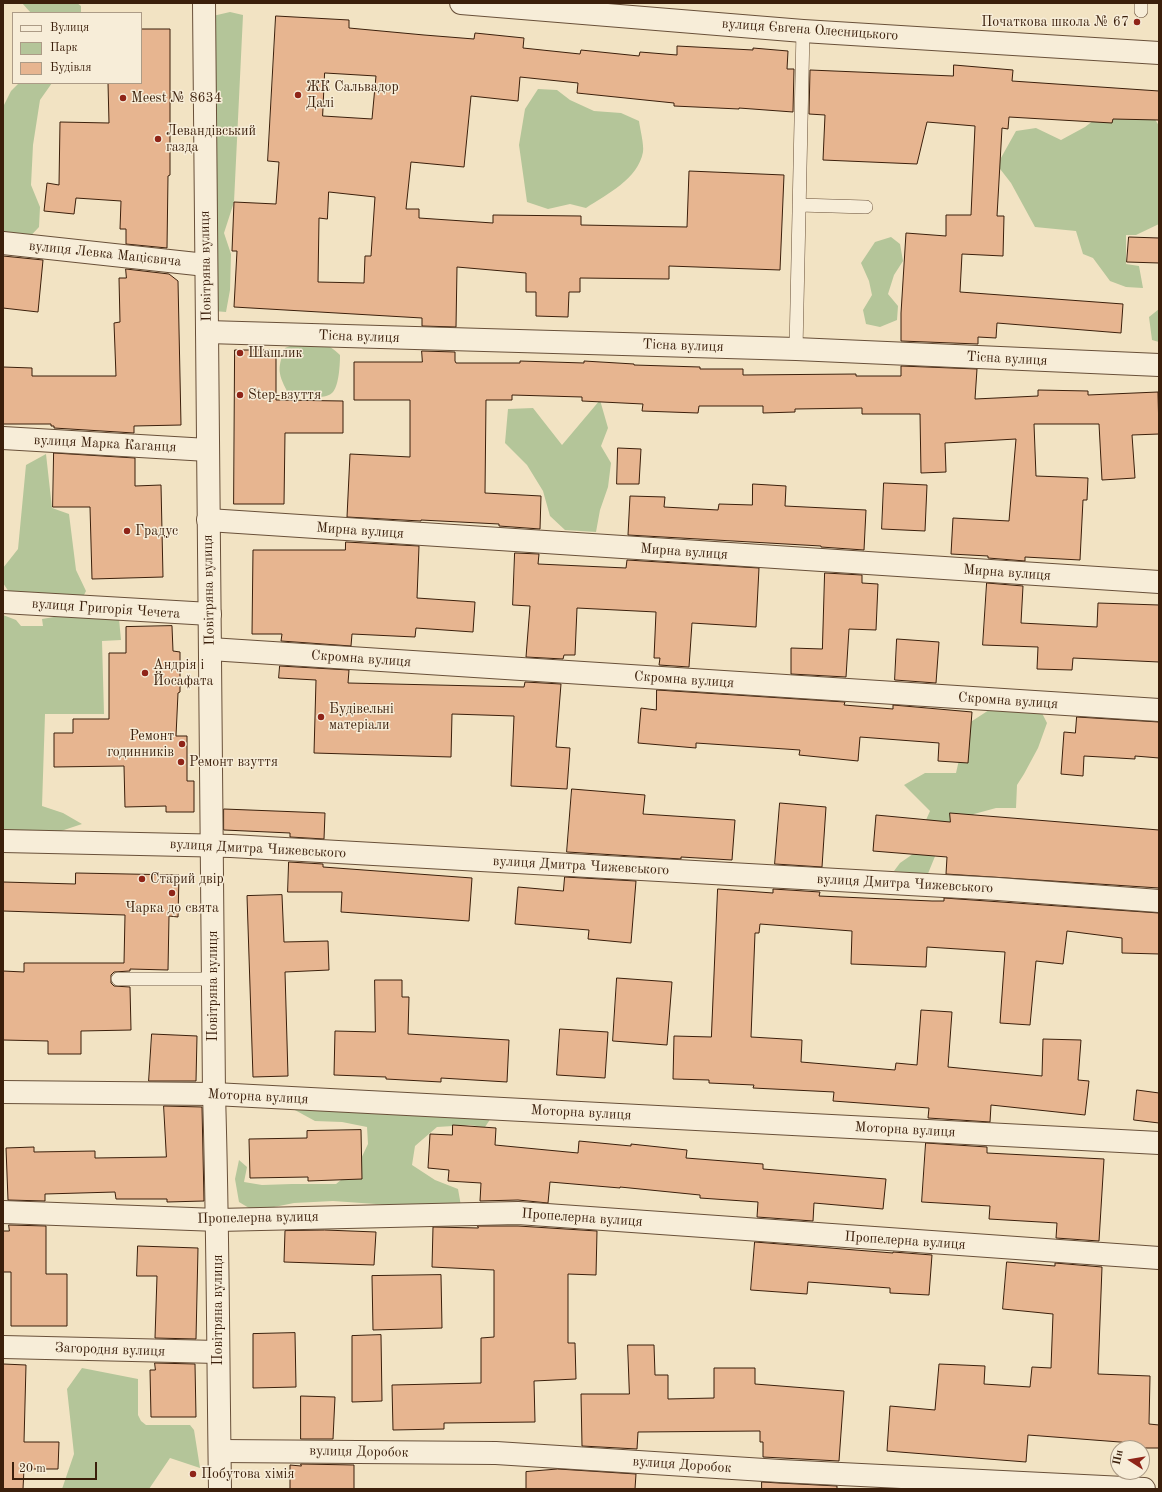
<!DOCTYPE html>
<meta charset="utf-8">
<style>
body{margin:0}
#map{position:relative;width:1162px;height:1492px;overflow:hidden;background:#f2e3c3;font-family:"Old Standard TT",serif}
canvas{display:block}
.frame{position:absolute;inset:0;border:4px solid #3b1f0b;pointer-events:none}
.legend{position:absolute;left:12px;top:12px;width:130px;height:72px;box-sizing:border-box;background:#f7edd8;border:1px solid #ac9b86;margin:0;padding:5px 7px;list-style:none;font-size:12px;color:#3b1f0b}
.legend li{display:flex;align-items:center;gap:8px;height:20px}
.legend b{width:20px;border:1px solid #ac9b86}
.north{position:absolute;left:1110px;top:1440px;width:40px;height:40px;box-sizing:border-box;background:#f7edd8;border:1px solid #ac9b86;border-radius:50%;rotate:282deg;font-size:11px;font-weight:700;line-height:16px;text-align:center;color:#3b1f0b}
.north::after{content:'';display:block;margin:auto;width:14px;height:18px;background:#8f2418;clip-path:polygon(50% 0,100% 100%,50% 72%,0 100%)}
.scale{position:absolute;left:12px;top:1462px;width:85px;height:18px;box-sizing:border-box;border:2px solid #3b1f0b;border-top:0;padding-left:5px;font-size:12px;line-height:14px;white-space:nowrap;color:#3b1f0b;-webkit-text-stroke:3px #f7edd8;paint-order:stroke}
</style>
<div id="map">
<canvas width="1162" height="1492"></canvas>
<div class="frame"></div>
<ul class="legend">
<li><b style="height:5px;background:#f7edd8"></b>Вулиця</li>
<li><b style="height:11px;background:#b4c599"></b>Парк</li>
<li><b style="height:11px;background:#e7b590"></b>Будівля</li>
</ul>
<div class="north">Пн</div>
<div class="scale">20 m</div>
</div>
<script>
const c = document.querySelector('canvas').getContext('2d');
c.lineJoin = 'round';
function paint(path, color) { c.fillStyle = color; c.fill(path, 'evenodd'); }
function trace(path, color, width, dash) { c.strokeStyle = color; c.lineWidth = width; c.lineCap = dash ? 'butt' : 'round'; c.setLineDash(dash || []); c.stroke(path); }
function label(font, color, halo, rows, align = 'center') {
  c.font = font + ' "Old Standard TT",serif'; c.lineWidth = 3; c.setLineDash([]); c.textBaseline = 'middle'; c.strokeStyle = halo; c.fillStyle = color; for (const [text, x, y, turn = 0] of rows) {
    c.save(); c.translate(x, y); c.rotate((+turn || 0) * Math.PI / 180); c.textAlign = isNaN(turn) ? turn : align; if (halo) c.strokeText(text, 0, 0); c.fillText(text, 0, 0); c.restore();
  }
}
paint(new Path2D(`
 M 22,3 L 77,3 L 81,6 L 81,13 L 31,13 Z
 M 230,12 L 243,15 L 234,202 L 224,233 L 231,254 L 230,290 L 226,312 L 214,311 L 208,46 L 216,19 L 204,18 Z
 M 19,83 L 52,83 L 40,100 L 33,145 L 31,185 L 40,207 L 39,227 L 23,244 L 3,239 L 3,107 L 11,91 Z
 M 538,89 L 557,90 L 570,100 L 594,111 L 621,113 L 639,121 C 640,129 644,144 643,152 C 638,179 607,194 586,208 L 570,204 L 548,209 L 527,202 L 519,145 L 525,109 Z
 M 1102,114 L 1152,114 L 1159,126 L 1159,224 L 1136,235 L 1126,235 L 1126,264 L 1139,266 L 1143,288 L 1126,287 L 1110,281 L 1093,258 L 1083,254 L 1076,231 L 1035,227 L 1011,183 L 997,165 L 1016,131 L 1036,128 L 1061,140 L 1085,127 Z
 M 891,237 L 900,244 L 903,261 L 894,275 L 888,294 L 898,306 L 897,320 L 880,327 L 866,324 L 863,310 L 872,295 L 869,281 L 861,263 L 875,242 Z
 M 1159,309 L 1159,342 L 1152,340 L 1149,317 Z
 M 301,342 C 318,342 327,342 340,355 C 340,364 339,385 333,392 C 324,402 298,395 287,391 C 277,372 278,367 285,348 Z
 M 600,400 L 608,428 L 601,446 L 611,463 L 608,487 L 600,510 L 596,532 L 565,530 L 550,516 L 543,491 L 527,465 L 505,443 L 508,409 L 533,408 L 562,445 Z
 M 46,454 L 52,508 L 69,514 L 76,570 L 86,591 L 83,597 L 9,592 L 3,583 L 3,568 L 18,549 L 26,465 Z
 M 3,615 L 16,620 L 21,626 L 43,626 L 42,619 L 66,615 L 119,619 L 121,640 L 102,641 L 104,714 L 45,714 L 42,806 L 63,813 L 82,824 L 37,839 L 3,841 Z
 M 989,710 L 1041,711 L 1047,723 L 1038,748 L 1024,774 L 1017,785 L 1016,808 L 996,808 L 974,814 L 938,849 L 927,876 L 894,871 L 900,863 L 923,847 L 922,829 L 930,811 L 904,785 L 925,773 L 956,773 L 961,751 L 963,727 Z
 M 293,1109 L 491,1118 L 485,1127 L 469,1125 L 437,1127 L 415,1146 L 412,1165 L 435,1180 L 458,1189 L 461,1206 L 433,1208 L 333,1201 L 294,1203 L 254,1211 L 239,1202 L 235,1179 L 239,1160 L 247,1167 L 244,1182 L 262,1185 L 292,1184 L 336,1184 L 357,1167 L 368,1144 L 367,1127 L 342,1122 L 315,1121 Z
 M 82,1368 L 138,1379 L 138,1415 L 141,1421 L 146,1425 L 190,1425 L 194,1430 L 200,1468 L 170,1458 L 149,1489 L 62,1489 L 74,1454 L 67,1389 Z`), '#b4c599');
const building = new Path2D(`
 M 276,16 L 349,20 L 349,28 L 424,35 L 474,39 L 475,33 L 524,38 L 523,48 L 580,54 L 581,50 L 639,56 L 640,52 L 677,55 L 677,46 L 753,50 L 753,48 L 788,51 L 787,69 L 794,69 L 793,112 L 739,108 L 739,109 L 674,106 L 674,103 L 577,93 L 578,83 L 520,77 L 518,101 L 471,96 L 464,167 L 411,162 L 406,209 L 419,209 L 419,218 L 493,223 L 493,215 L 581,216 L 581,225 L 687,227 L 689,171 L 784,175 L 780,270 L 669,266 L 669,279 L 580,278 L 580,292 L 569,292 L 568,317 L 536,316 L 536,292 L 526,292 L 526,273 L 457,267 L 456,327 L 422,326 L 422,318 L 234,307 L 237,251 L 232,251 L 234,202 L 276,204 L 279,162 L 268,161 ZM 325,73 L 376,76 L 372,119 L 323,116 ZM 329,192 L 375,197 L 371,256 L 365,256 L 364,283 L 318,282 L 319,218 L 327,219 Z
 M 141,29 L 170,29 L 170,175 L 168,176 L 167,248 L 126,244 L 126,229 L 120,229 L 121,201 L 76,198 L 74,214 L 44,211 L 47,183 L 59,185 L 60,122 L 109,123 L 108,83 L 141,83 Z
 M 954,65 L 1013,70 L 1012,81 L 1159,91 L 1159,120 L 1113,119 L 1112,123 L 1009,117 L 1008,129 L 1002,128 L 997,216 L 1004,216 L 1003,256 L 962,254 L 960,292 L 1123,304 L 1121,333 L 997,323 L 996,338 L 978,337 L 978,344 L 901,341 L 901,313 L 906,233 L 946,236 L 946,215 L 971,215 L 975,126 L 927,122 L 917,164 L 823,160 L 825,115 L 809,114 L 810,70 L 953,76 Z
 M 1129,237 L 1159,238 L 1159,263 L 1127,262 Z
 M 3,256 L 43,260 L 38,312 L 3,308 Z
 M 126,269 L 169,274 L 178,281 L 181,425 L 134,426 L 134,433 L 54,428 L 54,426 L 51,426 L 51,424 L 3,424 L 3,367 L 32,368 L 32,376 L 116,376 L 114,323 L 120,322 L 119,278 L 126,278 Z
 M 235,350 L 276,350 L 276,400 L 343,401 L 343,433 L 285,433 L 284,504 L 234,504 Z
 M 422,351 L 455,352 L 455,361 L 456,363 L 520,363 L 520,361 L 584,363 L 584,361 L 634,364 L 634,365 L 700,367 L 700,369 L 743,369 L 743,375 L 856,374 L 856,376 L 901,376 L 901,366 L 977,369 L 975,399 L 1038,396 L 1038,390 L 1088,391 L 1088,395 L 1158,392 L 1159,434 L 1132,435 L 1135,478 L 1102,480 L 1099,424 L 1034,424 L 1036,476 L 1088,478 L 1087,500 L 1083,500 L 1080,560 L 1025,557 L 1025,561 L 988,558 L 988,556 L 951,554 L 953,518 L 1009,521 L 1016,439 L 945,443 L 946,472 L 921,473 L 920,414 L 862,414 L 862,408 L 795,409 L 795,412 L 763,413 L 763,406 L 699,406 L 698,413 L 642,411 L 643,404 L 582,401 L 582,397 L 512,395 L 512,400 L 486,400 L 485,493 L 541,496 L 540,529 L 499,526 L 499,524 L 421,520 L 421,521 L 347,517 L 350,454 L 410,457 L 410,400 L 354,400 L 354,362 L 422,362 Z
 M 618,448 L 641,449 L 639,484 L 617,484 Z
 M 54,453 L 135,458 L 135,486 L 161,485 L 163,577 L 92,579 L 90,507 L 53,507 Z
 M 884,483 L 927,485 L 925,531 L 882,529 Z
 M 753,484 L 786,486 L 785,506 L 866,510 L 864,550 L 821,547 L 821,546 L 628,535 L 630,496 L 665,497 L 664,507 L 718,510 L 719,504 L 752,505 Z
 M 346,542 L 419,546 L 417,598 L 475,602 L 473,632 L 416,628 L 415,637 L 352,634 L 351,646 L 281,641 L 282,634 L 252,634 L 253,550 L 345,550 Z
 M 515,553 L 539,554 L 538,564 L 626,568 L 627,560 L 759,568 L 756,627 L 692,623 L 689,667 L 659,665 L 660,658 L 654,658 L 656,612 L 577,608 L 575,655 L 564,655 L 563,659 L 526,657 L 530,606 L 513,605 Z
 M 825,573 L 862,575 L 862,583 L 878,584 L 876,630 L 849,629 L 846,677 L 791,674 L 791,648 L 822,649 Z
 M 987,583 L 1023,586 L 1021,623 L 1097,627 L 1098,603 L 1159,605 L 1159,662 L 1073,658 L 1072,670 L 1037,669 L 1038,647 L 983,645 Z
 M 172,626 L 173,651 L 180,652 L 180,692 L 178,693 L 176,736 L 187,736 L 187,781 L 194,781 L 194,812 L 166,812 L 166,806 L 125,807 L 124,766 L 54,767 L 54,733 L 73,733 L 73,719 L 109,719 L 109,653 L 126,653 L 126,627 Z
 M 897,639 L 939,642 L 936,683 L 895,680 Z
 M 280,666 L 349,670 L 348,683 L 524,687 L 525,682 L 561,684 L 556,747 L 570,748 L 567,789 L 511,786 L 514,716 L 452,714 L 451,757 L 314,753 L 316,680 L 279,678 Z
 M 657,690 L 845,702 L 844,705 L 893,709 L 893,705 L 972,712 L 968,763 L 938,761 L 939,743 L 860,737 L 858,761 L 799,755 L 800,750 L 696,743 L 696,748 L 638,743 L 641,708 L 656,710 Z
 M 1077,717 L 1159,722 L 1159,758 L 1135,756 L 1135,759 L 1084,756 L 1083,776 L 1061,774 L 1064,732 L 1075,733 Z
 M 572,789 L 645,795 L 643,814 L 735,820 L 732,860 L 681,857 L 681,859 L 567,852 Z
 M 780,803 L 826,807 L 822,867 L 775,864 Z
 M 224,809 L 325,813 L 324,839 L 290,837 L 290,833 L 224,830 Z
 M 950,813 L 1159,830 L 1159,888 L 946,874 L 947,857 L 873,851 L 876,815 L 950,822 Z
 M 289,862 L 323,864 L 323,867 L 472,878 L 469,921 L 341,912 L 342,892 L 288,892 Z
 M 76,873 L 179,875 L 178,917 L 169,916 L 168,970 L 130,969 L 130,971 L 114,972 L 111,975 L 111,983 L 114,986 L 130,987 L 131,1030 L 81,1031 L 81,1054 L 48,1054 L 48,1041 L 3,1040 L 3,971 L 24,972 L 24,963 L 124,963 L 125,915 L 3,911 L 3,882 L 75,884 Z
 M 565,877 L 636,881 L 631,943 L 588,939 L 589,930 L 515,924 L 518,887 L 563,891 Z
 M 718,889 L 773,893 L 773,889 L 820,892 L 819,896 L 932,901 L 944,901 L 944,898 L 1159,913 L 1159,954 L 1122,953 L 1122,938 L 1067,931 L 1063,964 L 1036,961 L 1030,1025 L 1000,1023 L 1005,952 L 927,947 L 926,967 L 851,964 L 852,931 L 760,924 L 759,933 L 755,933 L 751,1037 L 802,1040 L 801,1062 L 895,1070 L 896,1063 L 917,1065 L 921,1010 L 952,1012 L 948,1067 L 1042,1076 L 1043,1039 L 1081,1040 L 1078,1080 L 1089,1081 L 1085,1115 L 991,1105 L 990,1122 L 928,1118 L 929,1108 L 833,1101 L 834,1092 L 753,1088 L 754,1085 L 709,1083 L 709,1080 L 673,1079 L 674,1036 L 711,1037 Z
 M 282,895 L 284,942 L 328,941 L 329,970 L 285,972 L 288,1076 L 253,1077 L 247,896 Z
 M 617,978 L 672,982 L 667,1045 L 613,1041 Z
 M 375,980 L 402,980 L 402,997 L 409,997 L 408,1034 L 509,1040 L 507,1082 L 441,1078 L 441,1082 L 386,1079 L 386,1077 L 334,1075 L 335,1031 L 375,1032 Z
 M 560,1029 L 608,1032 L 605,1078 L 557,1075 Z
 M 152,1034 L 197,1036 L 196,1081 L 149,1081 Z
 M 1137,1090 L 1159,1093 L 1159,1123 L 1134,1120 Z
 M 164,1106 L 202,1107 L 204,1201 L 167,1202 L 167,1199 L 116,1199 L 115,1192 L 45,1194 L 45,1201 L 8,1200 L 6,1148 L 34,1147 L 34,1152 L 95,1151 L 95,1158 L 166,1157 Z
 M 453,1125 L 496,1128 L 495,1145 L 578,1153 L 579,1141 L 631,1146 L 631,1144 L 687,1150 L 686,1158 L 763,1164 L 763,1169 L 886,1179 L 883,1209 L 814,1203 L 813,1221 L 757,1217 L 758,1202 L 700,1198 L 700,1195 L 620,1187 L 620,1188 L 550,1182 L 548,1203 L 518,1200 L 480,1201 L 481,1183 L 448,1181 L 449,1170 L 428,1168 L 430,1134 L 452,1135 Z
 M 361,1130 L 362,1179 L 308,1181 L 308,1177 L 250,1178 L 249,1139 L 307,1138 L 307,1131 Z
 M 926,1143 L 987,1147 L 987,1153 L 1104,1159 L 1099,1241 L 1056,1238 L 1057,1223 L 989,1219 L 990,1206 L 922,1202 Z
 M 9,1225 L 46,1226 L 46,1274 L 67,1274 L 67,1326 L 11,1326 L 11,1272 L 3,1272 L 3,1231 L 9,1231 Z
 M 478,1226 L 518,1226 L 597,1231 L 596,1275 L 568,1274 L 568,1343 L 575,1343 L 576,1379 L 534,1381 L 535,1422 L 444,1423 L 444,1429 L 393,1430 L 392,1385 L 481,1383 L 481,1338 L 494,1337 L 494,1270 L 432,1267 L 433,1227 L 478,1228 Z
 M 325,1230 L 376,1232 L 374,1265 L 284,1262 L 285,1231 Z
 M 755,1242 L 893,1253 L 893,1252 L 932,1255 L 929,1295 L 890,1293 L 890,1288 L 808,1282 L 807,1294 L 751,1290 Z
 M 138,1246 L 198,1248 L 196,1339 L 155,1338 L 157,1276 L 137,1276 Z
 M 1007,1262 L 1055,1266 L 1055,1263 L 1102,1267 L 1098,1374 L 1150,1376 L 1149,1424 L 1159,1425 L 1159,1448 L 1133,1448 L 1133,1443 L 1028,1435 L 1026,1462 L 887,1451 L 890,1406 L 935,1410 L 939,1364 L 985,1366 L 984,1384 L 1030,1387 L 1032,1367 L 1051,1368 L 1053,1314 L 1003,1309 Z
 M 441,1275 L 442,1328 L 373,1330 L 372,1276 Z
 M 295,1333 L 296,1387 L 253,1388 L 253,1334 Z
 M 381,1335 L 382,1401 L 352,1402 L 352,1336 Z
 M 628,1345 L 654,1345 L 655,1375 L 668,1375 L 668,1399 L 714,1398 L 714,1368 L 755,1368 L 755,1384 L 844,1391 L 839,1461 L 763,1457 L 763,1442 L 760,1442 L 760,1431 L 638,1432 L 637,1449 L 582,1446 L 581,1394 L 629,1394 Z
 M 155,1363 L 195,1364 L 196,1417 L 151,1417 L 150,1370 L 155,1370 Z
 M 3,1364 L 26,1365 L 24,1442 L 59,1442 L 58,1469 L 24,1469 L 23,1489 L 3,1489 Z
 M 301,1396 L 335,1397 L 333,1439 L 301,1439 Z
 M 301,1464 L 354,1465 L 354,1489 L 290,1489 L 290,1465 L 301,1466 Z
 M 558,1469 L 636,1474 L 635,1489 L 526,1489 L 526,1472 Z
 M 762,1482 L 779,1483 L 837,1486 L 837,1489 L 762,1489 Z`);
paint(building, '#e7b590');
trace(building, '#3b1f0b', 1);
const service = new Path2D(`
 M 1141,11 L 1141,3
 M 799,205 L 866,207
 M 796,349 L 803,31
 M 118,979 L 213,979`);
const minor = new Path2D(`
 M 461,3 L 803,31 L 1159,53
 M 3,243 L 206,265
 M 207,332 L 796,349 L 1159,365
 M 3,438 L 208,450
 M 208,520 L 1159,582
 M 3,602 L 210,614
 M 210,649 L 1159,710
 M 3,841 L 231,846 L 998,889 L 1159,901
 M 3,1092 L 214,1094 L 1159,1143
 M 3,1212 L 218,1220 L 518,1213 L 1159,1258
 M 3,1347 L 218,1352
 M 220,1451 L 496,1453 L 780,1471 L 1144,1489`);
const tertiary = new Path2D(`
 M 204,3 L 214,1094 C 218,1226 218,1357 220,1489`);
trace(service, '#695039', 14);
trace(minor, '#695039', 24);
trace(tertiary, '#695039', 24);
trace(service, '#f7edd8', 13);
trace(minor, '#f7edd8', 22);
trace(tertiary, '#f7edd8', 22);
for (const [x, y, r, color] of [
 [1137,22,4,"#8f2418"],
 [298,95,4,"#8f2418"],
 [123,98,4,"#8f2418"],
 [158,139,4,"#8f2418"],
 [240,353,4,"#8f2418"],
 [240,395,4,"#8f2418"],
 [127,531,4,"#8f2418"],
 [145,673,4,"#8f2418"],
 [321,717,4,"#8f2418"],
 [182,744,4,"#8f2418"],
 [181,762,4,"#8f2418"],
 [142,879,4,"#8f2418"],
 [172,893,4,"#8f2418"],
 [193,1474,4,"#8f2418"]
]) { const dot = new Path2D(); dot.arc(x, y, r, 0, 2 * Math.PI); c.fillStyle = color; c.fill(dot); trace(dot, '#f7edd8', 1.5); }
label('14px', '#3b1f0b', '#f7edd8', [
 ["Початкова школа № 67",1129,22,"right"],
 ["ЖК Сальвадор",306,87],
 ["Далі",306,103],
 ["Meest № 8634",131,98],
 ["Левандівський",166,131],
 ["газда",166,147],
 ["Шашлик",248,353],
 ["Step-взуття",248,395],
 ["Градус",135,531],
 ["Андрія і",153,665],
 ["Йосафата",153,681],
 ["Будівельні",329,709],
 ["матеріали",329,725],
 ["Ремонт",174,736,"right"],
 ["годинників",174,752,"right"],
 ["Ремонт взуття",189,762],
 ["Старий двір",150,879],
 ["Чарка до свята",172,908,"center"],
 ["Побутова хімія",201,1474]
], 'left');
label('14px', '#3b1f0b', '#f7edd8', [
 ["вулиця Євгена Олесницького",810,30,4],
 ["вулиця Левка Мацієвича",105,254,6],
 ["Повітряна вулиця",206,266,-91],
 ["Тісна вулиця",359,337,2],
 ["Тісна вулиця",683,346,2],
 ["Тісна вулиця",1007,359,3],
 ["вулиця Марка Каганця",105,444,3],
 ["Мирна вулиця",360,531,4],
 ["Мирна вулиця",684,552,4],
 ["Мирна вулиця",1007,573,4],
 ["Повітряна вулиця",209,590,-91],
 ["вулиця Григорія Чечета",106,609,4],
 ["Скромна вулиця",361,659,4],
 ["Скромна вулиця",684,680,4],
 ["Скромна вулиця",1008,701,4],
 ["вулиця Дмитра Чижевського",258,849,3],
 ["вулиця Дмитра Чижевського",581,866,3],
 ["вулиця Дмитра Чижевського",905,884,3],
 ["Повітряна вулиця",213,986,-90],
 ["Моторна вулиця",258,1097,3],
 ["Моторна вулиця",581,1113,3],
 ["Моторна вулиця",905,1130,3],
 ["Пропелерна вулиця",258,1218,-1],
 ["Пропелерна вулиця",582,1218,4],
 ["Пропелерна вулиця",905,1241,4],
 ["Повітряна вулиця",218,1310,-90],
 ["Загородня вулиця",110,1350,2],
 ["вулиця Доробок",359,1452,1],
 ["вулиця Доробок",682,1465,4]
]);
</script>
